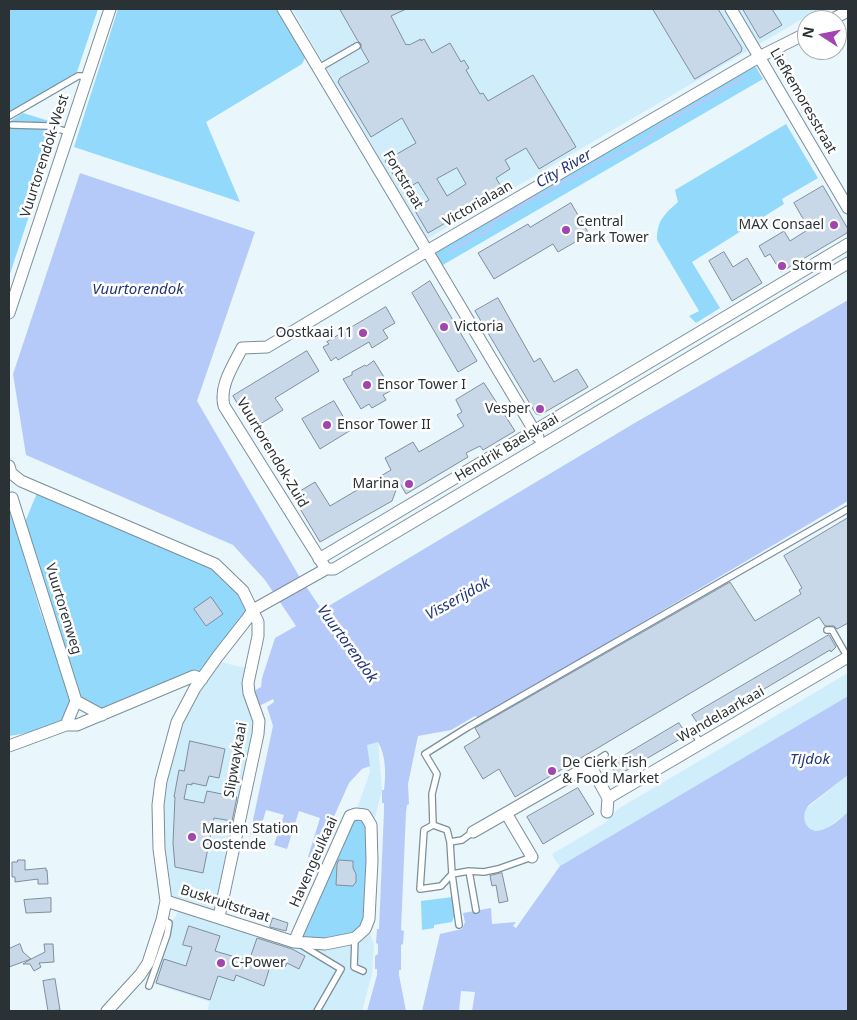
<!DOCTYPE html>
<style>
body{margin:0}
#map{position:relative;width:857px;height:1020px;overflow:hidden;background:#e9f6fc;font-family:"Noto Sans",sans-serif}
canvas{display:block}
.frame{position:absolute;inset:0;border:10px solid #2a3236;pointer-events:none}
.north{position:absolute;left:797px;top:10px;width:50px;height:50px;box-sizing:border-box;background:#fff;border:1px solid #aaadaf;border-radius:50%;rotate:281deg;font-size:14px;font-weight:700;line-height:20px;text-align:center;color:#2a3236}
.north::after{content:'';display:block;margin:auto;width:18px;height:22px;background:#a145b0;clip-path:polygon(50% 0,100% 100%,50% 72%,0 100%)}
</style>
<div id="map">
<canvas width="857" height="1020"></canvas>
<div class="frame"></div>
<div class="north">N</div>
</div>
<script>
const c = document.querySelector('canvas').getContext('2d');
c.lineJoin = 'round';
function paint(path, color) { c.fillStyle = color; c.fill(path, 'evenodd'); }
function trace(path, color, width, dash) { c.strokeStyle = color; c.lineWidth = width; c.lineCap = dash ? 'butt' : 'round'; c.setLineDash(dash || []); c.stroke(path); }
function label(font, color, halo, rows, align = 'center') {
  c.font = font + ' "Noto Sans",sans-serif'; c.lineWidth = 5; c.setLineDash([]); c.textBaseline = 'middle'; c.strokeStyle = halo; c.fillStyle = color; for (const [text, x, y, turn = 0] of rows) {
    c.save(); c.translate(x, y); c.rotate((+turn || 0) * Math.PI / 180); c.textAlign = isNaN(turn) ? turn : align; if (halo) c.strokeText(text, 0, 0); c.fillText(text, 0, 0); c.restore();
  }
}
paint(new Path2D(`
 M 292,9 L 819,9 L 427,239 Z
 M 220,662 L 246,668 L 254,721 L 254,732 L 212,921 L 293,946 L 352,823 L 370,772 L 366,744 L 378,742 L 382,790 L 370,837 L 367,926 L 374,944 L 372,974 L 362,1011 L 207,1011 L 210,1002 L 146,981 L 160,940 L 184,903 L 173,898 L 169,889 L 163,848 L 164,806 L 170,761 L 186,716 L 203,684 Z
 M 848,673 L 848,696 L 560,866 L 555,860 L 552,854 L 605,823 L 618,809 Z
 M 848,775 L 848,812 L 826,829 L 820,831 L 811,830 L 807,827 L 804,819 L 806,809 Z`), '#d0edfc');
paint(new Path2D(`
 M 9,9 L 98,9 L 77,72 L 9,113 Z
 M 118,9 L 276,9 L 303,52 L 305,58 L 302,64 L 206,122 L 240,202 L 74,147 Z
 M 754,64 L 763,79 L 441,266 L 432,251 Z
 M 23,113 L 59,124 L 9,277 L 9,122 Z
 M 786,124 L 818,178 L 782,199 L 784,204 L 692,262 L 720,308 L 696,323 L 689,316 L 699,311 L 657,240 C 657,220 664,215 678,202 L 675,190 Z
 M 37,493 L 213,569 C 225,580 247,596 245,613 L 201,671 L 192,673 L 102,711 L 81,700 L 25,522 Z
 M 9,504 L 40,611 L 71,697 C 70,701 71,706 70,710 C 65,727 24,734 9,736 Z
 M 356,817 L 361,818 L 369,834 L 366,919 L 357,932 L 348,937 L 300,940 Z
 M 452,897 L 455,914 L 452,922 L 434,925 L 434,928 L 422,930 L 421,901 Z`), '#93d9fb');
paint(new Path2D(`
 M 80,173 L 255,232 L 197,401 L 299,576 L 322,610 L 633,424 L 848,300 L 848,501 L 480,718 L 475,716 L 451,730 L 418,736 L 408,784 L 409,804 L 407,805 L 406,812 L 401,930 L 404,931 L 403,944 L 401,945 L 401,970 L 399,970 L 399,975 L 406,1011 L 367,1011 L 377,975 L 377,969 L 375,969 L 375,956 L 378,954 L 378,944 L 376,943 L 377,929 L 379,929 L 384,811 L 384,803 L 382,803 L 382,790 L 384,790 C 386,775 386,755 378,742 L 367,745 L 370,766 L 362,769 L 349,783 L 315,859 L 308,857 L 320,818 L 299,811 L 287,849 L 274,845 L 284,815 L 266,810 L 258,837 L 250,834 L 273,726 L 267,707 L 274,702 L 273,699 L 257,707 L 252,692 L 261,687 L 262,678 L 275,638 L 296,626 L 265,580 L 233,545 L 26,455 L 13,374 Z
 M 848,696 L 848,775 L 809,805 C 799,816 806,835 822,830 C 832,827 841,818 848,812 L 848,1011 L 422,1011 L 440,934 L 462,929 L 465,922 L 463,913 L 491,908 L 492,924 L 516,922 L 513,926 L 516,928 L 560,866 Z`), '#b6cafa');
paint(new Path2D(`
 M 461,991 L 475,992 L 472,1011 L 459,1011 Z`), '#e9f6fc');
trace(new Path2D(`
 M 451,252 L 458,245 L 463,245 L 467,240 L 470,240 L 473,235 L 485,233 L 496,219 L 505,216 L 511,211 C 519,211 524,203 530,199 C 535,196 540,197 545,195 C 550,193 553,188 557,186 C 569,178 594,171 600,160 L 610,159 C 614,154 618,154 624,152 C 636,147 650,138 657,128 L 743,78`), '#b6cafa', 2.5);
const building = new Path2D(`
 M 340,9 L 406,9 L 391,16 L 406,45 L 408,44 L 409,45 L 421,39 L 421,41 L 424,39 L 432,53 L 450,43 L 461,62 L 464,60 L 469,68 L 466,70 L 480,94 L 483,93 L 488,101 L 533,75 L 576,147 L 539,169 L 526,148 L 505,160 L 510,169 L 496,178 L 503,190 L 428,233 L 414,209 L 429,200 L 418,182 L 403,191 L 385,161 L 416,143 L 402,118 L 371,137 L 338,82 L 340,78 L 369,62 L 361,48 L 361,44 L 358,41 ZM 457,168 L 466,184 L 447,196 L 437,179 Z
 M 653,9 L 718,9 L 742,48 L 741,52 L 695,79 Z
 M 743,9 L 772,9 L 782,25 L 760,38 Z
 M 823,186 L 848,229 L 847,233 L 781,272 L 770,254 L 765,257 L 759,246 L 784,231 L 790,241 L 809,229 L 794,203 Z
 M 571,203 L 589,234 L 558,252 L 553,244 L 494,279 L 478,253 L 528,224 L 530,227 Z
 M 724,252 L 733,267 L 747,258 L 762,283 L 732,301 L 709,261 Z
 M 430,281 L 477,361 L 458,372 L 412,293 Z
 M 498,298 L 534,362 L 540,358 L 554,382 L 577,369 L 588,387 L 540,415 L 536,414 L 475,311 Z
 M 386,307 L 395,323 L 383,330 L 388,338 L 372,348 L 369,342 L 338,360 L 336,357 L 331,361 L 323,347 L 329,344 L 327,342 Z
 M 307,351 L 319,371 L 275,398 L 283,410 L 252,429 L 233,396 Z
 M 374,361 L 392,390 L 383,395 L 386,400 L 372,408 L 369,404 L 361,409 L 343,379 L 352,375 L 352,372 L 365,365 L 366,366 Z
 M 484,383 L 515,431 L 483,450 L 480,446 L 466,453 L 468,457 L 406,494 L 399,482 L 392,501 L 320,542 L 293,497 L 295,494 L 315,482 L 330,506 L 391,470 L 385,458 L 413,442 L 419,452 L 464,426 L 457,415 L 462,412 L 456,400 Z
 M 334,401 L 351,430 L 320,449 L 302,419 Z
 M 848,518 L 848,623 L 837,629 L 834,626 L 825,626 L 819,617 L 515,797 L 499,769 L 483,779 L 464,747 L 480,737 L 475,728 L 730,582 L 755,621 L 801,594 L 799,590 L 802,588 L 784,556 Z
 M 211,597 L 223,614 L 206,626 L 194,609 Z
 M 829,635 L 836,647 L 831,652 L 830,650 L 700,727 L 692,715 Z
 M 679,723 L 687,735 L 617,776 L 610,764 Z
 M 190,741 L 225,749 L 219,778 L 209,776 L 206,786 L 192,783 L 192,785 L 187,784 L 184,799 L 204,803 L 207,791 L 237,797 L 232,821 L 214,818 L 203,873 L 175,867 L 173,843 L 175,797 L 174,797 L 179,770 L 184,771 Z
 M 578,788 L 594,814 L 543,844 L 527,817 Z
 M 18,860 L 25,860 L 25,870 L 46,868 L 46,871 L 47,870 L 48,884 L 38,884 L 38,879 L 15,882 L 15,877 L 12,877 L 12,862 L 17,862 Z
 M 339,860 L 353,861 L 353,868 L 356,874 L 356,882 L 353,886 L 336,885 L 337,865 Z
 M 502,873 L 508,901 L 499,903 L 496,885 L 492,886 L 490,876 Z
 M 51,898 L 51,912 L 26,913 L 24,900 Z
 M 273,918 L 288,923 L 286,931 L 270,927 Z
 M 189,926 L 220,936 L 215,951 L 249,961 L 257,938 L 292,949 L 305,956 L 299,969 L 287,963 L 285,967 L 271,963 L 264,986 L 236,975 L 234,981 L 218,976 L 210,1000 L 156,983 L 164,959 L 186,966 L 192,947 L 183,945 Z
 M 20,944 L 23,952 L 31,959 L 45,952 L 44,944 L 53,944 L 54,962 L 39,963 L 41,967 L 34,971 L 30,964 L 23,964 L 31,959 L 9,967 L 9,949 Z
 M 55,979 L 60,1010 L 48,1011 L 43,981 Z`);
paint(building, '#c9d8e8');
trace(building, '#808e9c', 1);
const lane = new Path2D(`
 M 319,68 L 357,46
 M 9,116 L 78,76 L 88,76
 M 12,125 L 49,126 L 68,132
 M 827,630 L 832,630 L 848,658
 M 693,731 L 701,744
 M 590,765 L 605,755
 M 433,825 L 432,794 L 437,774 L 425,754 L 468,727 L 848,509
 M 433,825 L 447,830 L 450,842 L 452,874 L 441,886 L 420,889 L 424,830 Z
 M 450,842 L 462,840 L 473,832
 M 469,871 L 476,910
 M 459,925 L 452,874 L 469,871 L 484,872 L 498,869 L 532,857
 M 355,938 L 354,967 L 363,971
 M 303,946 L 341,969 L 317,1011
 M 149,986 L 167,935 L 169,923 L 162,920`);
const street = new Path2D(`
 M 283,9 L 538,437
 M 731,9 L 848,208
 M 831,20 L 848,11
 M 9,313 L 110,9
 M 9,466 L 11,473 L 21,481 L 215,564 L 243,591 L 258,622 L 258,636 L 248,683 L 249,693 L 259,721 L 258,734 L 219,917
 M 12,498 L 76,701 L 102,715
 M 319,559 L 848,244
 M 326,569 L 224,406 C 219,386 233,366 242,348 L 267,347 L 427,251 L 759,57 L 807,33
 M 66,725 L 76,701
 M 9,746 L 66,725 L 77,725 L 194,676 L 202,679
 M 608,798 L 848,657
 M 506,813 L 532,857
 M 473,832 L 590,765 L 608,798 L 607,812
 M 166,901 L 294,942 L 325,944 L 355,938 L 365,929 L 369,919 L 372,861 L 371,825 L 365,815 L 356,814 L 350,816 L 294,942
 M 107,1011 L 140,975 L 148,963 L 162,920 L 166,901 L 159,849 L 158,805 L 161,781 L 177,722 L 195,688 L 218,656 L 247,619 L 253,610 L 326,569 L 334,569 L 848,263`);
trace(lane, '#7b8f99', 8);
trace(street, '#7b8f99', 13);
trace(lane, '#fff', 5.5);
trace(street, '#fff', 11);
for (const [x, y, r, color] of [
 [834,225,5,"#a145b0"],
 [566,230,5,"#a145b0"],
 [782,266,5,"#a145b0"],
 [444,327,5,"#a145b0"],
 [363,333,5,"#a145b0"],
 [367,385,5,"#a145b0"],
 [540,409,5,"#a145b0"],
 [327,425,5,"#a145b0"],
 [409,484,5,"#a145b0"],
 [552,771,5,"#a145b0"],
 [192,837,5,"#a145b0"],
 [221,963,5,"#a145b0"]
]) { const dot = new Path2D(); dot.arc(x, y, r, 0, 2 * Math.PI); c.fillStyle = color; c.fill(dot); trace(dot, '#fff', 2); }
label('14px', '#2a3236', '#fff', [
 ["Liefkemoresstraat",803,101,60],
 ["Vuurtorendok-West",45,156,-72],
 ["Fortstraat",403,180,59],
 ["Victorialaan",478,204,-30],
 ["Hendrik Baelskaai",507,448,-31],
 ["Vuurtorendok-Zuid",272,453,59],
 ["Vuurtorenweg",63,609,73],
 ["Wandelaarkaai",721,715,-30],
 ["Slipwaykaai",236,760,-80],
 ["Havengeulkaai",314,862,-66],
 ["Buskruitstraat",225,904,18]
]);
label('14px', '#2a3236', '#fff', [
 ["Central",576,222],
 ["Park Tower",576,238],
 ["MAX Consael",824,225,"right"],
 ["Storm",792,266],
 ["Victoria",454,327],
 ["Oostkaai 11",353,333,"right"],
 ["Ensor Tower I",377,385],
 ["Vesper",530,409,"right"],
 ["Ensor Tower II",337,425],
 ["Marina",399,484,"right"],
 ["De Cierk Fish",562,763],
 ["& Food Market",562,779],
 ["Marien Station",202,829],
 ["Oostende",202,845],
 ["C-Power",231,963]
], 'left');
label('italic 15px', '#21367a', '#fff', [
 ["City River",564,169,-30],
 ["Vuurtorendok",138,290],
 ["Visserijdok",458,599,-29],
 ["Vuurtorendok",347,644,54],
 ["Tijdok",810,760]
]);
</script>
